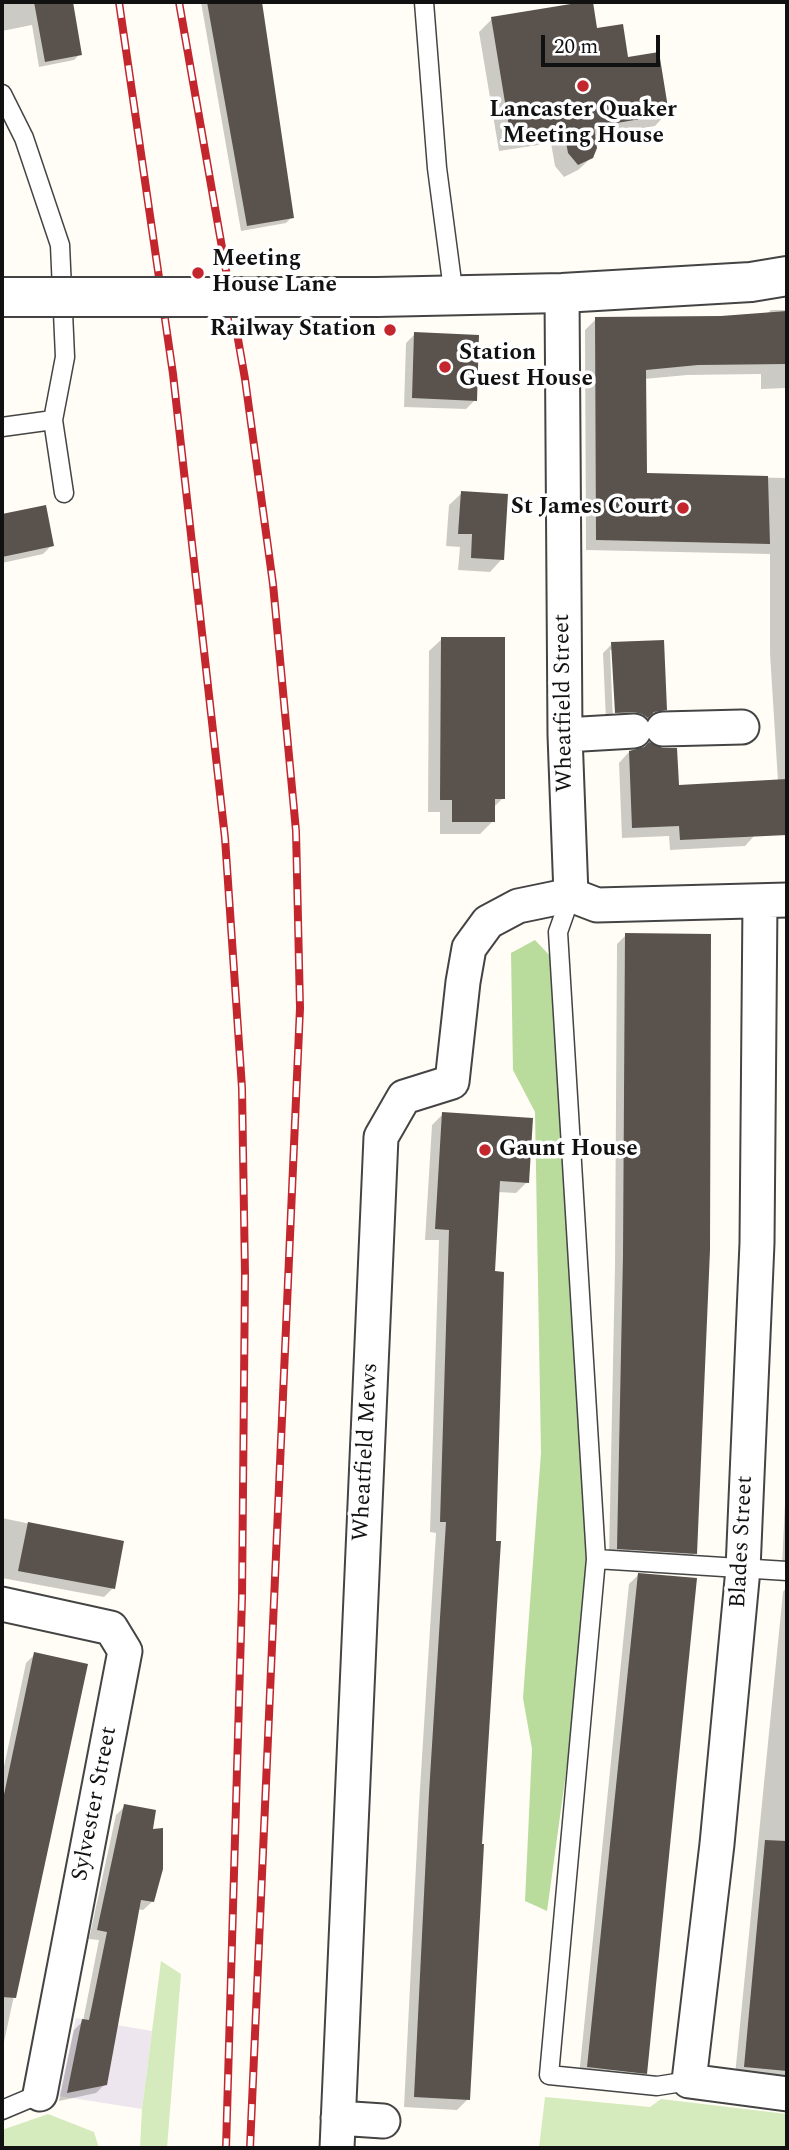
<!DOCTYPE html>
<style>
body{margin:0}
#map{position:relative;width:789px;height:2150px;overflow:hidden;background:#fffdf5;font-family:Spectral,serif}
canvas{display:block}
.frame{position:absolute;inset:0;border:4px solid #111;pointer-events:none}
.scale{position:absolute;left:541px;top:35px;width:119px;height:32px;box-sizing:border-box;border:4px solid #111;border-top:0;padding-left:9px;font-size:21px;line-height:24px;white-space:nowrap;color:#111;-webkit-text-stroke:5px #fff;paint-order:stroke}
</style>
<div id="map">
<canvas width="789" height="2150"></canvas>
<div class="frame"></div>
<div class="scale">20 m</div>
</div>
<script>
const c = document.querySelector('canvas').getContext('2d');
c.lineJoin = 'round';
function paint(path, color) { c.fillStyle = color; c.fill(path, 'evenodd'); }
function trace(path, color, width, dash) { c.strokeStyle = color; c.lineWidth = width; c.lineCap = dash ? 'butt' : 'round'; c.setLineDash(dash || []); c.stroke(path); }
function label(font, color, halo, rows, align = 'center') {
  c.font = font + ' Spectral,serif'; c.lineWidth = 7; c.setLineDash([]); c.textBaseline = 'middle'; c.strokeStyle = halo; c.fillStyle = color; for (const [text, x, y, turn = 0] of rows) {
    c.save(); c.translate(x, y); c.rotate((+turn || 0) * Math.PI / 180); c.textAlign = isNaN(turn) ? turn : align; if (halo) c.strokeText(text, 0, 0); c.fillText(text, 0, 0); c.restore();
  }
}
paint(new Path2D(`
 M 76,2018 L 152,2031 L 142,2109 L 59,2096 Z`), '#eee6ef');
paint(new Path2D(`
 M 161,1961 L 181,1974 L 167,2148 L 140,2148 L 142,2109 Z
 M 545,2097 L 650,2107 L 661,2099 L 787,2114 L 787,2148 L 539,2148 Z
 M 48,2114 L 94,2132 L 99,2148 L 2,2148 L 2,2130 Z`), '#d5ebbd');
paint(new Path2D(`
 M 535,940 L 552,958 L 587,1559 L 572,1729 L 547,1911 L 525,1901 L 532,1749 L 523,1698 L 541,1453 L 535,1112 L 513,1070 L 511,953 Z`), '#b9dc9c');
paint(new Path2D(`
 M 2,2 L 71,2 L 80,54 L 74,60 L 39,67 L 32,25 L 2,31 Z
 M 201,2 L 260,2 L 292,217 L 286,223 L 241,231 Z
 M 492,19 L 596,30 L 667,113 L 655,126 L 594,136 L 592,157 L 578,170 L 564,177 L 555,166 L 551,143 L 499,151 L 479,32 Z
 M 771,310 L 787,310 L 787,388 L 761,389 L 761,374 L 687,375 L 644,379 L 645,475 L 787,478 L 787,822 L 755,824 L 755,835 L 745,846 L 670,850 L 669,836 L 622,838 L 619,763 L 629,752 L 678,787 L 778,781 L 770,654 L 770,554 L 586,550 L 585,330 L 596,319 L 721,317 L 767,314 Z
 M 415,334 L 475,400 L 466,409 L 404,407 L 406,343 Z
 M 462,493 L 502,559 L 490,572 L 458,570 L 460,547 L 446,546 L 449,505 Z
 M 44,507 L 52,545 L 43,554 L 2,563 L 2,515 Z
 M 442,639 L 503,798 L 493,808 L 493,821 L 480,834 L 440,834 L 440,812 L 428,812 L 429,651 Z
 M 612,644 L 665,709 L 656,718 L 643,721 L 617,720 L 614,650 L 610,650 L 613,721 L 606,721 L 603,653 Z
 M 626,935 L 695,1553 L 686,1562 L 609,1557 L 615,1265 L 617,944 Z
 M 443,1114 L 527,1182 L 516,1193 L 498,1192 L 493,1273 L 480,1846 L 468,2099 L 457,2110 L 404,2107 L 419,1805 L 436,1533 L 430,1532 L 439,1240 L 425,1240 L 432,1125 Z
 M 787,1463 L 787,1573 L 782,1565 Z
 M 2,1518 L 122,1543 L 113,1588 L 104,1597 L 2,1578 Z
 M 638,1575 L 645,2073 L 636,2082 L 579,2076 L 629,1584 Z
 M 787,1586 L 787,2080 L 735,2075 L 783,1592 Z
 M 35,1654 L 86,1665 L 2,2051 L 2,1776 L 26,1663 Z
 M 125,1806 L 151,1830 L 153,1901 L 143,1910 L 137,1909 L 105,2084 L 96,2093 L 59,2101 L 74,2030 L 83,2021 L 99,1940 L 89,1939 L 116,1815 Z`), '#0003');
paint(new Path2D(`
 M 34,2 L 73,2 L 82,55 L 45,62 Z
 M 207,2 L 262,2 L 294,218 L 247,226 Z
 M 583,2 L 593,2 L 597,28 L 623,24 L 628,57 L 659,52 L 669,114 L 594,127 L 597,148 L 593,158 L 578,165 L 568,153 L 564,131 L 511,139 L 491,17 Z
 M 787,311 L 787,364 L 698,365 L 646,370 L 647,473 L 768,476 L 770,544 L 596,540 L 595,317 L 721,316 Z
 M 414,332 L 479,335 L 477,401 L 412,398 Z
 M 461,491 L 508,494 L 504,560 L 471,558 L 472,534 L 458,534 Z
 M 46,505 L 54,546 L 2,557 L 2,514 Z
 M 441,637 L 505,637 L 505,799 L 495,799 L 495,822 L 452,822 L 452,800 L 440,800 Z
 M 664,640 L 667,710 L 654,712 L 648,718 L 642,714 L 634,712 L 615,713 L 611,642 Z
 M 649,742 L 663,748 L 677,748 L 679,785 L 787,779 L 787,835 L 680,840 L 679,826 L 632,828 L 629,751 L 644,747 Z
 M 625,933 L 711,934 L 710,1250 L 697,1554 L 617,1549 L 623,1255 Z
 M 442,1112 L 533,1118 L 529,1183 L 500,1181 L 495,1271 L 504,1272 L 496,1541 L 501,1541 L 482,1844 L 484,1844 L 470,2100 L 414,2097 L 429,1793 L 446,1522 L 440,1522 L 449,1230 L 435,1229 Z
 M 28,1522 L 124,1541 L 115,1589 L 18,1571 Z
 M 638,1573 L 697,1578 L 647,2074 L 587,2067 Z
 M 34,1652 L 88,1664 L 16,1998 L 2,1997 L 2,1804 Z
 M 124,1804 L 156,1810 L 153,1829 L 163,1828 L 163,1869 L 154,1902 L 141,1900 L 107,2085 L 67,2093 L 82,2019 L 89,2020 L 107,1932 L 97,1930 Z
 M 765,1840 L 787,1841 L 787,2071 L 744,2067 Z`), '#5a524d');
const service = new Path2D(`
 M 424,2 L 437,168 L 454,297
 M 2,94 L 24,138 L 60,245 L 65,357 L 53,420 L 64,493
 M 2,427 L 53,420
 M 571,895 L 558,932 L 596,1559 L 549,2075 L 657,2086 L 689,2081
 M 596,1559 L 787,1571
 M 2,2110 L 40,2094`);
const minor = new Path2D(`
 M 562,293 L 565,735 L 571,895 L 597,905 L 787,900
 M 663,729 L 742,727
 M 565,735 L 634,731
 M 760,901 L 757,1243 L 743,1569 L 717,1844 L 689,2081 L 787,2094
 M 2,1604 L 111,1628 L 125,1651 L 40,2094
 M 338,2118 L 383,2121
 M 337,2148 L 381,1137 L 404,1097 L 452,1082 L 463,982 L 469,948 L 488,922 L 518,906 L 571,895`);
const tertiary = new Path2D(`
 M 2,297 L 30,297
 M 377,297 L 562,293 L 751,282 L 787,276`);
trace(service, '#444', 21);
trace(minor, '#444', 37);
trace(tertiary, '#444', 42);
trace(service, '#fff', 18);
trace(minor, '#fff', 33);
trace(tertiary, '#fff', 38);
const rail = new Path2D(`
 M 119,2 L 173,374 L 225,838 L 242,1088 L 245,1275 L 242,1598 L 226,2148
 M 179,2 L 245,379 L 273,584 L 296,831 L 300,1008 L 250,2148`);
trace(rail, '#c4262e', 8);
trace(rail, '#fff', 5, [16]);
const tertiaryBridge = new Path2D(`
 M 30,297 L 377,297`);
trace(tertiaryBridge, '#444', 42, []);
trace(tertiaryBridge, '#fff', 38);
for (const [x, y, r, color] of [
 [583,86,7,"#c4262e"],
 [198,273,7,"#c4262e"],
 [390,330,7,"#c4262e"],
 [445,367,7,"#c4262e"],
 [683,508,7,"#c4262e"],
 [485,1150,7,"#c4262e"]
]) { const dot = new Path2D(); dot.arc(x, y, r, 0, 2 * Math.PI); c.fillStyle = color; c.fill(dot); trace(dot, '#fff', 2.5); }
label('bold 23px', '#111', '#fff', [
 ["Lancaster Quaker",583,111,"center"],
 ["Meeting House",583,137,"center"],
 ["Meeting",212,260],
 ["House Lane",212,286],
 ["Railway Station",376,330,"right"],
 ["Station",459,354],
 ["Guest House",459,380],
 ["St James Court",669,508,"right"],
 ["Gaunt House",499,1150]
], 'left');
label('23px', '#111', '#fff', [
 ["Wheatfield Street",565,703,-91],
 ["Wheatfield Mews",367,1452,-87],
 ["Blades Street",743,1542,-87],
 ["Sylvester Street",96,1804,-79]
]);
</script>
